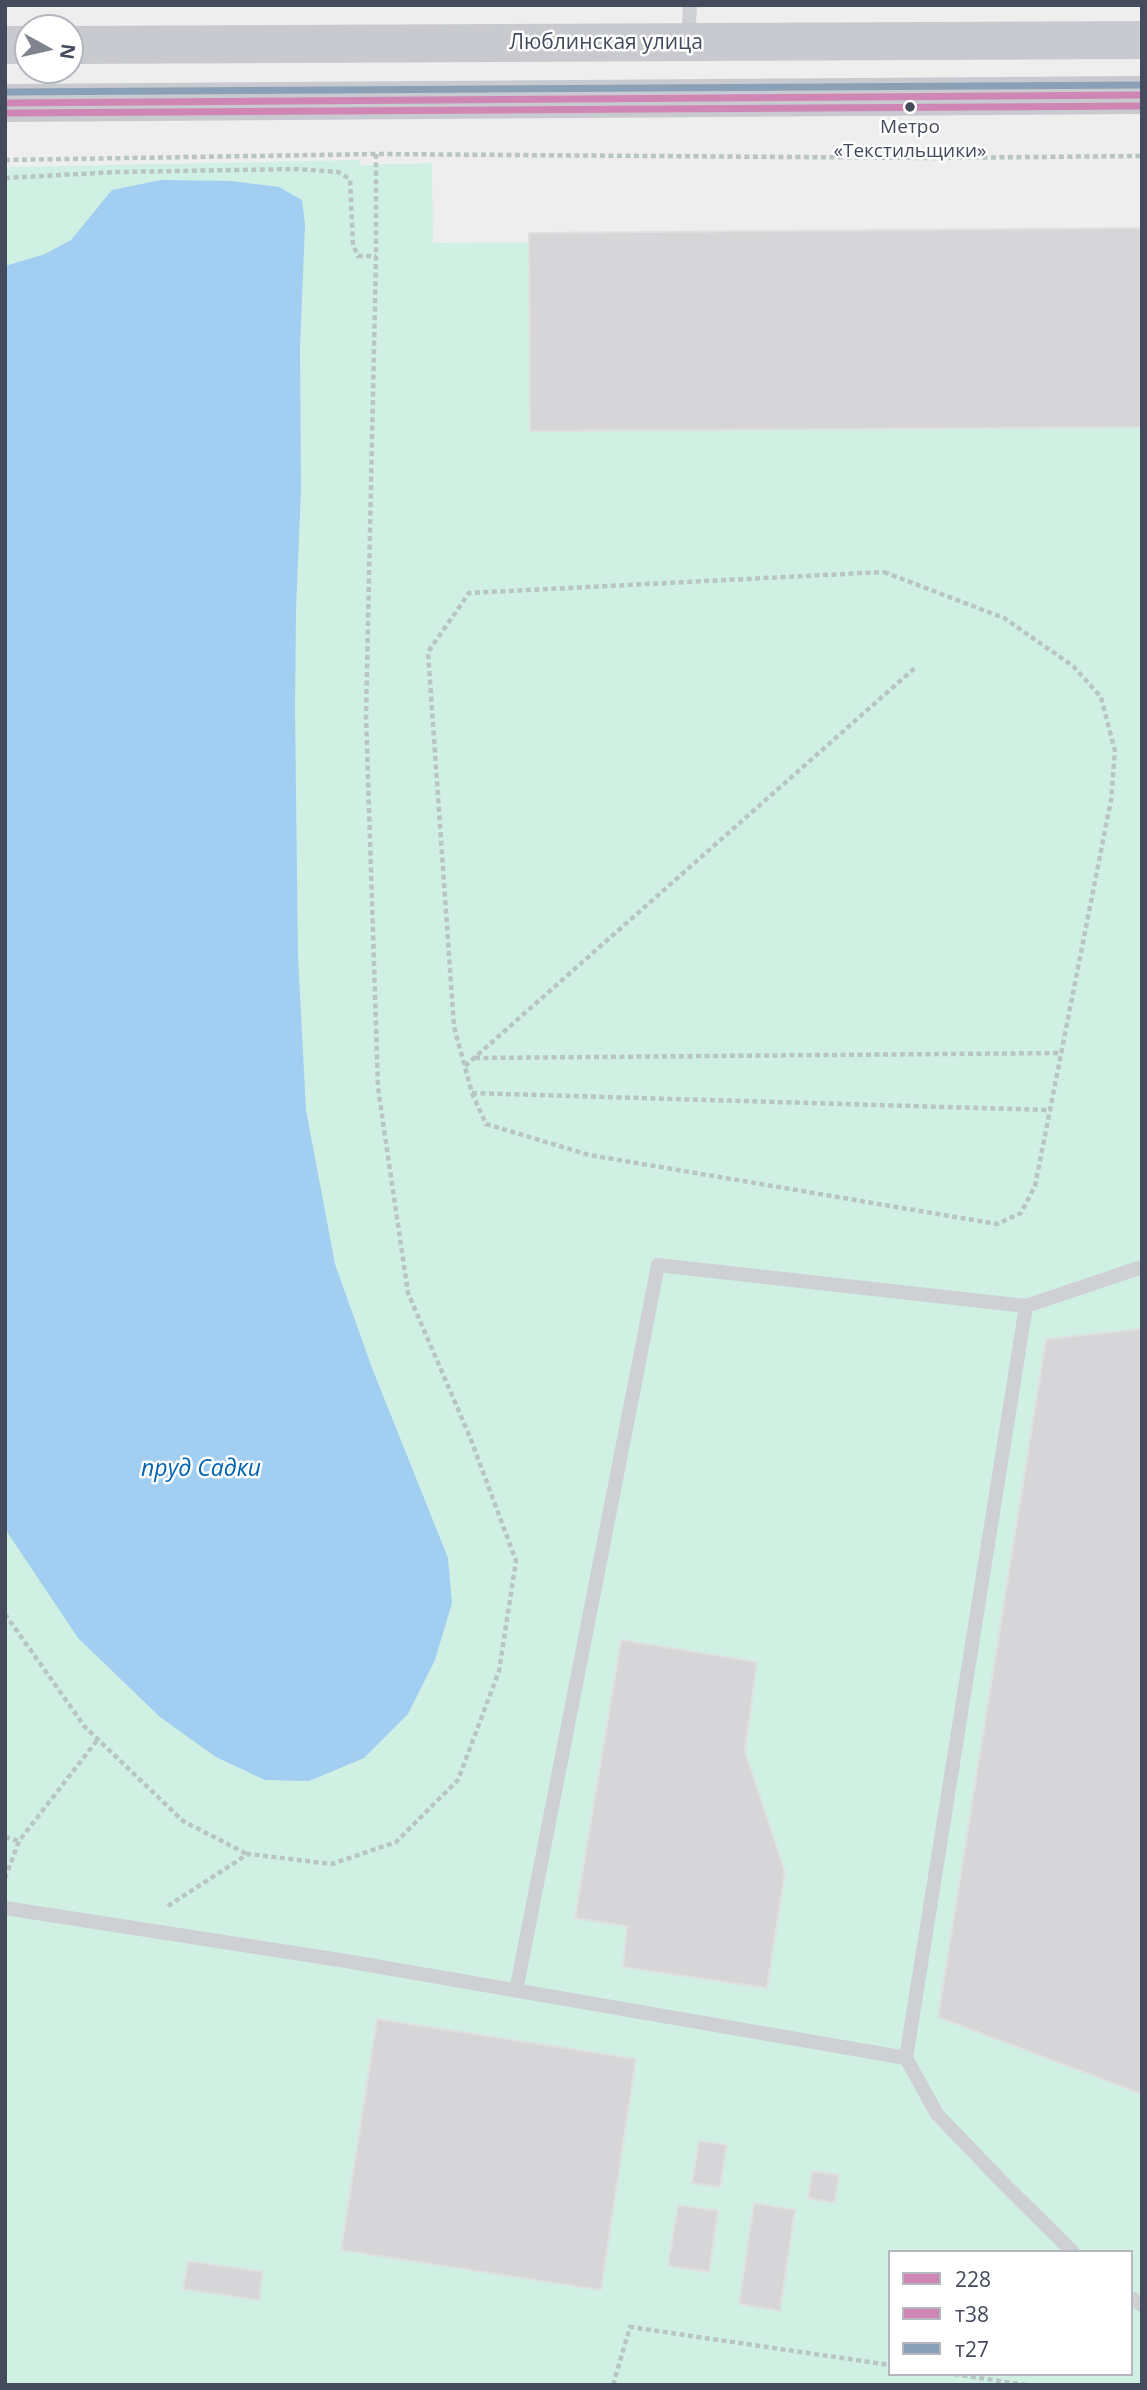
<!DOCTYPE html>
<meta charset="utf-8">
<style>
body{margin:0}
#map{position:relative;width:1147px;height:2390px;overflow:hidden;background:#efeeee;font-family:"Open Sans",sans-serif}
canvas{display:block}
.frame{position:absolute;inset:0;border:7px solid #444b5c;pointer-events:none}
.legend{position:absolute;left:888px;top:2250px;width:245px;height:126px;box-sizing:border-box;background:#fff;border:2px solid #b4b7be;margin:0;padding:9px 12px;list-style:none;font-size:21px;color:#444b5c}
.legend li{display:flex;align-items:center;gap:14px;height:35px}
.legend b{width:35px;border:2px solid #b4b7be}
.north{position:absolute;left:14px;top:14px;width:70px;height:70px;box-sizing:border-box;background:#fff;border:2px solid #b4b7be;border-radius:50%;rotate:98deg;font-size:19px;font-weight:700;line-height:28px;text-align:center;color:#444b5c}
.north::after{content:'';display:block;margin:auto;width:24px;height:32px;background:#80848f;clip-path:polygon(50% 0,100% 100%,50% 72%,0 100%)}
</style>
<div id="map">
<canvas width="1147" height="2390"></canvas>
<div class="frame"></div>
<ul class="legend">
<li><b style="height:9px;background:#d086b4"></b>228</li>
<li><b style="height:9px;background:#d086b4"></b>т38</li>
<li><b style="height:9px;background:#89a0b6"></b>т27</li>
</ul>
<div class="north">N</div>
</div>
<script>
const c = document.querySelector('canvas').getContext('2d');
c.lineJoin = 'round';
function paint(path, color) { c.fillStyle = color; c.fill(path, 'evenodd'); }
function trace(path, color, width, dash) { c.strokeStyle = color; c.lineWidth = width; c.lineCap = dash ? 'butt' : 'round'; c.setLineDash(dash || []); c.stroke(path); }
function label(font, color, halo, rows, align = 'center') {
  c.font = font + ' "Open Sans",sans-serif'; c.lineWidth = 5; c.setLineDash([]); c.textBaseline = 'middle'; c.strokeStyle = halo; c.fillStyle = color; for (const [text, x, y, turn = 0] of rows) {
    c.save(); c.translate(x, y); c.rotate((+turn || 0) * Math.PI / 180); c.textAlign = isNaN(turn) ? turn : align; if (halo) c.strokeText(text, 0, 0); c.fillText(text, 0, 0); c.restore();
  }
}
paint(new Path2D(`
 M 360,160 L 361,165 L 432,163 L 433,243 L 1142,238 L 1142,2385 L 5,2385 L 5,167 ZM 890,2252 L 1131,2252 L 1131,2374 L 890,2374 Z`), '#d0f0e4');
paint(new Path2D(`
 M 161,180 L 231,181 L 279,187 L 302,200 L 305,225 L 300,348 L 301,489 L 296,610 L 295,708 L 298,956 L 306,1110 L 335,1264 L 372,1368 L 448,1558 L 452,1603 L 435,1660 L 408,1714 L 364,1758 L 309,1781 L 265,1780 L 216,1757 L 160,1717 L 78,1638 L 5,1529 L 5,266 L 45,254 L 71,240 L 112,190 Z`), '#a2cef1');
const building = new Path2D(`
 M 1142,228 L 1142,427 L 530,431 L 529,233 Z
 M 1142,1329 L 1142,2094 L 938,2017 L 1046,1339 Z
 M 621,1640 L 757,1662 L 745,1751 L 785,1872 L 767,1988 L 623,1967 L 627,1926 L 575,1918 Z
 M 377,2019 L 636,2059 L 601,2290 L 341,2250 Z
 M 699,2141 L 727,2145 L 720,2187 L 692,2183 Z
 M 812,2171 L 839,2175 L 835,2203 L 808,2198 Z
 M 754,2203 L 795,2210 L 780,2311 L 739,2304 Z
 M 678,2205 L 718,2211 L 709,2272 L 668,2266 Z
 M 188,2261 L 263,2272 L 259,2300 L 183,2289 Z`);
paint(building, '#d6d6d8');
trace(building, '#e0dfe1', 2);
trace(new Path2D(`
 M 5,160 L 376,154 L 930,158 L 1142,156
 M 5,178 L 117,172 L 297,169 L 338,172 L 350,179 L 353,245 L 358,256 L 376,256
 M 884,572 L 1004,618 L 1073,666 L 1101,697 L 1115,751 L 1111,800 L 1035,1186 L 1021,1213 L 997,1224 L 589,1155 L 486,1124 L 472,1093 L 454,1027 L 428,652 L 469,593 Z
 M 475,1058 L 1062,1053
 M 465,1066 L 917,666
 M 472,1093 L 1050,1110
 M 5,1614 L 85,1727 L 183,1821 L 247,1854
 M 5,1837 L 19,1841
 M 5,1878 L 19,1841 L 98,1739
 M 168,1906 L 248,1854 L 332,1864 L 396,1842 L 458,1780 L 499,1671 L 516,1561 L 470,1437 L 408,1293 L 378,1088 L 366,715 L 376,256 L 376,154
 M 954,2374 L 1026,2385
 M 613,2385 L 630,2327 L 890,2365`), '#b8c5c4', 4.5, [5, 3.5]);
trace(new Path2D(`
 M 688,41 L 690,5
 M 1026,1306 L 906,2058 L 937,2114 L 1008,2188 L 1073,2252
 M 5,1908 L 346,1961 L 906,2058
 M 516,1991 L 658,1265 L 1026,1306 L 1142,1267
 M 1131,2298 L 1142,2305`), '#ced0d4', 14);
trace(new Path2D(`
 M 5,45 L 28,45
 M 70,45 L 1142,40
 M 5,103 L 1142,95`), '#c8cacf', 38);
trace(new Path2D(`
 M 5,103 L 1142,95`), '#d086b4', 7);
trace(new Path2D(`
 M 5,113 L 1142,106`), '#d086b4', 7);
trace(new Path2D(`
 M 5,92 L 1142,85`), '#89a0b6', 7);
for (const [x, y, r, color] of [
 [910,107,6,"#444b5c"]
]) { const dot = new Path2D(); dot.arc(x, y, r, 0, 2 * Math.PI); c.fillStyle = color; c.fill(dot); trace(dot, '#fff', 2.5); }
label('19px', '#444b5c', '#fff', [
 ["Метро",910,128],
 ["«Текстильщики»",910,152]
]);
label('21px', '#444b5c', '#fff', [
 ["Люблинская улица",606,43]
]);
label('italic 23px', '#0263b1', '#fff', [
 ["пруд Садки",201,1469]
]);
</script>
